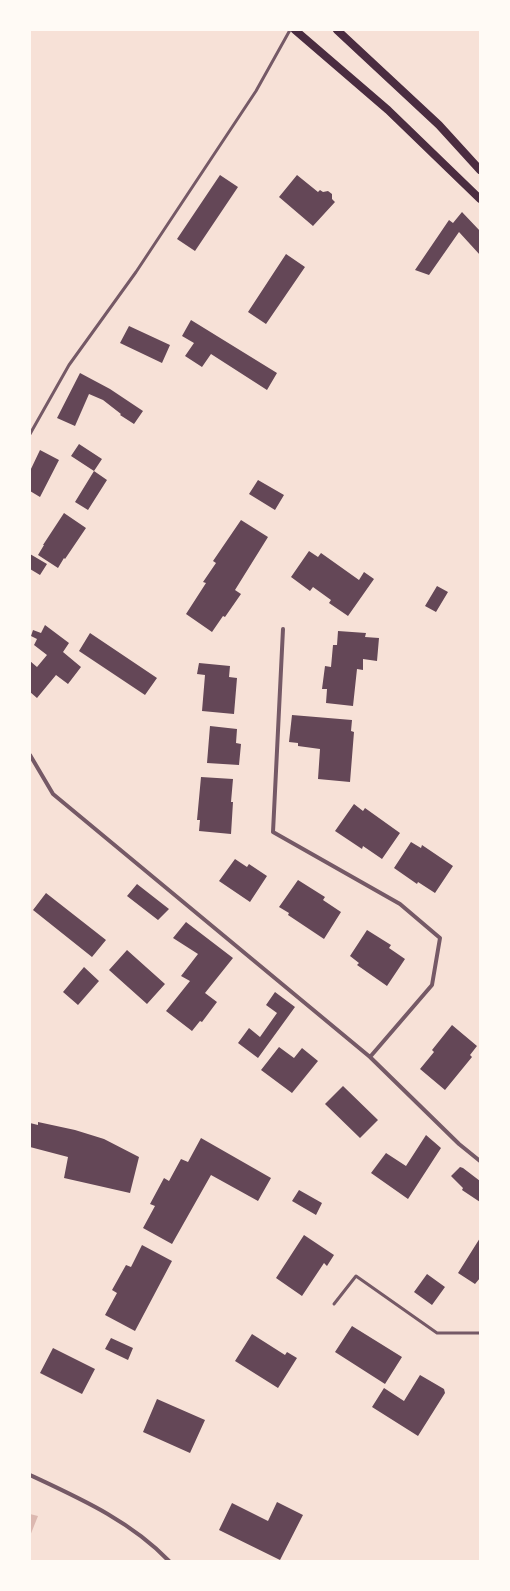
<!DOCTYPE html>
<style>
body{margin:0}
#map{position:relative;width:510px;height:1591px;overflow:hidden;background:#f7e1d7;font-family:Figtree,sans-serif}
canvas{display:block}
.frame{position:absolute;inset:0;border:31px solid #fffaf5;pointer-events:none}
</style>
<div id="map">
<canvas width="510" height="1591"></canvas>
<div class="frame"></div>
</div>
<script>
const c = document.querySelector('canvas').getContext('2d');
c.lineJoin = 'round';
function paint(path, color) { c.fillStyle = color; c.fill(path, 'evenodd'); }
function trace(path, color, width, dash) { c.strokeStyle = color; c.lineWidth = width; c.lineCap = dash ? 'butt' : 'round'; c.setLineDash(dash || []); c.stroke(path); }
paint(new Path2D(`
 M 30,1514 L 38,1516 L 30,1536 Z`), '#dcb8b0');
paint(new Path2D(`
 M 220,175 L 238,187 L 195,251 L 177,239 Z
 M 297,175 L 318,192 L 320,190 L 323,192 L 328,191 L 332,194 L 332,199 L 335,202 L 313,226 L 279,197 Z
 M 462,212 L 480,231 L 480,255 L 459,232 L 429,275 L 415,270 L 449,220 L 453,223 Z
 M 286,254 L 305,267 L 266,324 L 248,312 Z
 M 191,320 L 277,373 L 267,390 L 211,354 L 202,367 L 185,356 L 194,343 L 182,336 Z
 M 129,326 L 170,345 L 162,363 L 120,343 Z
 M 80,373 L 110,389 L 143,411 L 134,424 L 120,415 L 121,414 L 103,400 L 89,394 L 75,426 L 57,418 Z
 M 79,444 L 102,459 L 94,471 L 71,456 Z
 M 40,450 L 59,460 L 40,497 L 30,491 L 30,471 Z
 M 94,471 L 107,480 L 88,510 L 75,502 Z
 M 258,480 L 284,495 L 275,510 L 249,494 Z
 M 64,513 L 86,528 L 65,559 L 64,558 L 58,568 L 38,555 L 44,545 L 43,545 Z
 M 241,520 L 268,537 L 235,590 L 241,594 L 225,617 L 223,616 L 212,632 L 186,614 L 206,583 L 203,582 L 216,563 L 213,561 Z
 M 309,551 L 318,557 L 321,553 L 359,580 L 364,572 L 374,579 L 348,616 L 329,603 L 331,600 L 313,587 L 310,591 L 291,577 Z
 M 30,554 L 47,564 L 40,575 L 30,569 Z
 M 437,586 L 448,592 L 436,612 L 425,606 Z
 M 45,625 L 69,643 L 63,652 L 81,667 L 68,684 L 56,675 L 37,698 L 30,692 L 30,661 L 37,667 L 47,655 L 34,645 L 37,639 L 31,636 L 33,630 L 41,633 Z
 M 338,631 L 366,633 L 365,637 L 379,638 L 377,661 L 363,659 L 363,670 L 357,669 L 353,706 L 326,703 L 327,689 L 322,689 L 325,666 L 331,667 L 333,645 L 337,645 Z
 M 90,633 L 157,678 L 145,695 L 79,651 Z
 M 199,663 L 230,666 L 229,677 L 237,678 L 234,714 L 202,711 L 205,675 L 197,674 Z
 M 292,715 L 352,720 L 351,731 L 354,732 L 350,782 L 318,779 L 320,749 L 298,746 L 298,743 L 289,742 Z
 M 210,726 L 237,729 L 236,743 L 241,744 L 239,765 L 207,763 Z
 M 201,777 L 233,779 L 231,802 L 233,802 L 231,834 L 199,831 L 200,820 L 197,820 Z
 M 354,804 L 363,811 L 365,808 L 400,833 L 382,859 L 363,846 L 362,849 L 335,831 Z
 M 411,842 L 421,848 L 422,845 L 453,866 L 435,893 L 418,882 L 417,884 L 394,868 Z
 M 235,859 L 247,867 L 249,864 L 267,876 L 250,902 L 219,881 Z
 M 298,880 L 325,897 L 323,900 L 341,912 L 324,939 L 288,915 L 289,913 L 279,907 Z
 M 137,884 L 169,909 L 158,920 L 127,896 Z
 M 46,893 L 106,940 L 92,957 L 33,910 Z
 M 186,922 L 233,958 L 205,993 L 217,1002 L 202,1022 L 200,1021 L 192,1031 L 166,1011 L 190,981 L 181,976 L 198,954 L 173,938 Z
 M 367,930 L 391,945 L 389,948 L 405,959 L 387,986 L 357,965 L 359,963 L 350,956 Z
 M 127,950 L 165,984 L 147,1004 L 109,970 Z
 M 84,967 L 99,981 L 78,1005 L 63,992 Z
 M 275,992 L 295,1007 L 258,1058 L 238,1043 L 249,1028 L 260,1037 L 277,1013 L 266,1005 Z
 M 452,1025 L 477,1046 L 470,1055 L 472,1057 L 445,1090 L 420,1069 L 434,1052 L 432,1050 Z
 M 279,1047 L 294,1058 L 302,1048 L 318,1061 L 292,1093 L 261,1070 Z
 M 343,1086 L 378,1120 L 360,1138 L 325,1104 Z
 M 38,1122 L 75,1130 L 104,1139 L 139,1157 L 130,1193 L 64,1178 L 68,1157 L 30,1147 L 30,1123 L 38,1125 Z
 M 426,1135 L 441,1148 L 408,1199 L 371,1173 L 386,1153 L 406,1166 Z
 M 201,1138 L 271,1178 L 258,1201 L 211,1175 L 172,1244 L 143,1228 L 155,1206 L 150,1204 L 164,1178 L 169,1181 L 181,1159 L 188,1162 Z
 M 460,1167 L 463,1168 L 480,1181 L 480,1202 L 462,1190 L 463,1188 L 451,1176 Z
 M 299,1190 L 322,1203 L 316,1215 L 292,1201 Z
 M 304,1235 L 334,1255 L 327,1266 L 324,1263 L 302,1296 L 276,1278 Z
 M 480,1238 L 480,1278 L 475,1284 L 458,1273 Z
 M 142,1245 L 172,1261 L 135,1331 L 105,1315 L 117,1293 L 112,1290 L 126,1265 L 131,1267 Z
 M 427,1274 L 445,1287 L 432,1305 L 414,1292 Z
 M 352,1326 L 402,1357 L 385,1384 L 335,1352 Z
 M 252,1334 L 285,1355 L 287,1352 L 297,1358 L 278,1388 L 235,1361 Z
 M 111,1338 L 133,1348 L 128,1360 L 105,1349 Z
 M 53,1348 L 95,1369 L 82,1394 L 40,1373 Z
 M 420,1375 L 444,1389 L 445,1393 L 418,1436 L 372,1407 L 384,1388 L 404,1401 Z
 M 157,1399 L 205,1420 L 190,1453 L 143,1432 Z
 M 277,1502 L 303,1515 L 280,1560 L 219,1530 L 232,1503 L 268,1521 Z`), '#644757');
trace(new Path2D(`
 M 30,434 L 69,365 L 136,272 L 256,91 L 290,30
 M 334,1304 L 356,1276 L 437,1333 L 480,1333`), '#755966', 3);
trace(new Path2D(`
 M 283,629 L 273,832 L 400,904 L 440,938 L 432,985 L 370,1057
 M 30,755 L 53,794 L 370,1057 L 459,1144 L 480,1161
 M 30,1475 C 79,1498 131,1521 169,1561`), '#755966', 4);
trace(new Path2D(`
 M 295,30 L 388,110 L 480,199
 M 337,30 L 439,125 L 480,170`), '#4a2c40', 8);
</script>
